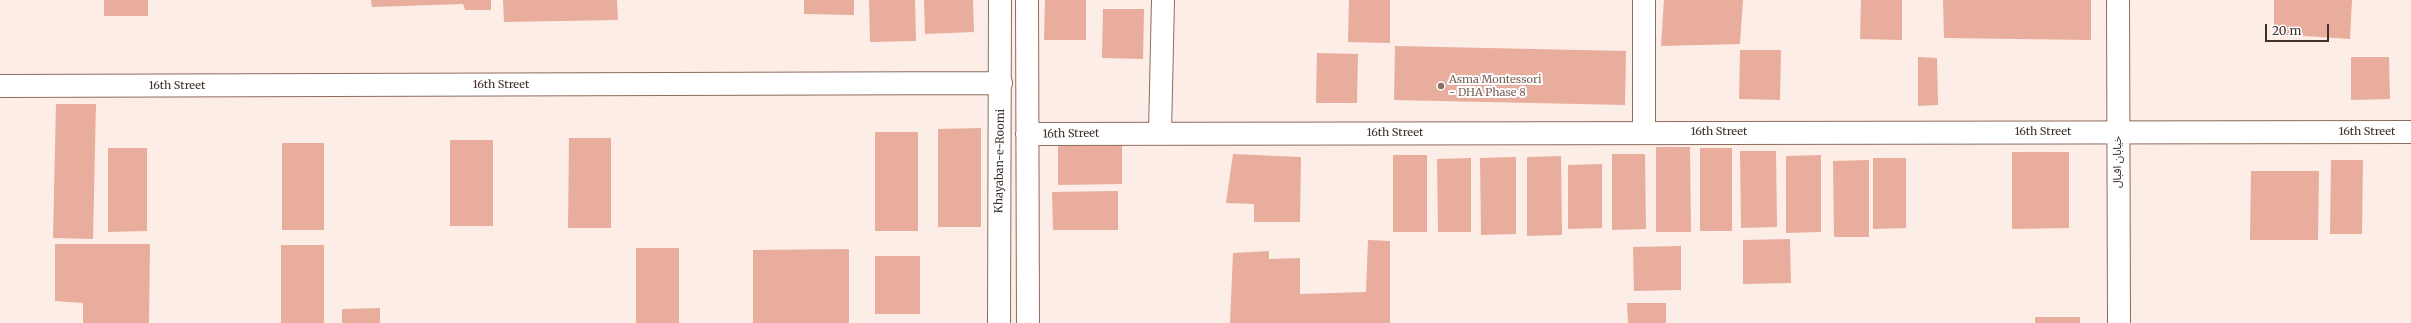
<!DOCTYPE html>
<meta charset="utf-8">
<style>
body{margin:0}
#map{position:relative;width:2411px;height:323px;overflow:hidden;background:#fdede7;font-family:Merriweather,serif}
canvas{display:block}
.scale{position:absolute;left:2265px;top:24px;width:64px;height:18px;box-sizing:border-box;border:2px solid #3f3029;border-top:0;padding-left:5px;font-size:12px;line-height:14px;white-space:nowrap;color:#3f3029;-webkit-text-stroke:3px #fff;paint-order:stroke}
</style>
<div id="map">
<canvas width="2411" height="323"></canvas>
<div class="scale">20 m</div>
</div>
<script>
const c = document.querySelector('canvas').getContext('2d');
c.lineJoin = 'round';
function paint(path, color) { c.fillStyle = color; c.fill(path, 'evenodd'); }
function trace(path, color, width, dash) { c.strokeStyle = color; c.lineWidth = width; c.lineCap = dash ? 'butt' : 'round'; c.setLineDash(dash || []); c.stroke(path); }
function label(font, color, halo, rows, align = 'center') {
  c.font = font + ' Merriweather,"Noto Sans Arabic",serif'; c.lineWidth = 4; c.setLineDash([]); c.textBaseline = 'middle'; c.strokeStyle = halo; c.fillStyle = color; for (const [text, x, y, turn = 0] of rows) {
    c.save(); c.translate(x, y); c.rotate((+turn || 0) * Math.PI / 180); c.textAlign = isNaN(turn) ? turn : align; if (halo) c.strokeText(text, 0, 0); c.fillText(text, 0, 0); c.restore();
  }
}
paint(new Path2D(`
 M 104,0 L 148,0 L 148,16 L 104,16 Z
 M 371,0 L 491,0 L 491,10 L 465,10 L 463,4 L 372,7 Z
 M 503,0 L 617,0 L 618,20 L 504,22 Z
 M 804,0 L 854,0 L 854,15 L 804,14 Z
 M 869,0 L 915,0 L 916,41 L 870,42 Z
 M 924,0 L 973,0 L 974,32 L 925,34 Z
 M 1045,0 L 1086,0 L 1086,40 L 1044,40 Z
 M 1349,0 L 1390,0 L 1390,43 L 1348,42 Z
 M 1664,0 L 1743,0 L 1740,44 L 1661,46 Z
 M 1861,0 L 1902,0 L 1902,40 L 1860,39 Z
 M 1943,0 L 2091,0 L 2091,40 L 1944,38 Z
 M 2274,0 L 2352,0 L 2350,39 L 2274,34 Z
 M 1103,9 L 1144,9 L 1143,59 L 1102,58 Z
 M 1395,46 L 1626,51 L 1625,105 L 1394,100 Z
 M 1740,50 L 1781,50 L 1780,100 L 1739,99 Z
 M 1317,53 L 1358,54 L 1357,103 L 1316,103 Z
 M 1918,57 L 1937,58 L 1938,105 L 1918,106 Z
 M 2351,57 L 2389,57 L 2390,99 L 2351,100 Z
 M 56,104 L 96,104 L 93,239 L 53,238 Z
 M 981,128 L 981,227 L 938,227 L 938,129 Z
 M 875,132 L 918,132 L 918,231 L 875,231 Z
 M 569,138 L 611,138 L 611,228 L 568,228 Z
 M 450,140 L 493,140 L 493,226 L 450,226 Z
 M 282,143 L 324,143 L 324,230 L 282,230 Z
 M 1058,143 L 1122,143 L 1122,184 L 1058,185 Z
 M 1656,147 L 1690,147 L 1691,232 L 1656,232 Z
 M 108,148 L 147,148 L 147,231 L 108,232 Z
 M 1700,148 L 1732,148 L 1732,231 L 1700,231 Z
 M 1740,151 L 1776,151 L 1777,227 L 1741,228 Z
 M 2012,152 L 2069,152 L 2069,228 L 2012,229 Z
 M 1233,154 L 1301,157 L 1300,222 L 1254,222 L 1254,204 L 1226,203 Z
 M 1612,154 L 1645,154 L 1646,229 L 1612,230 Z
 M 1393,155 L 1427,155 L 1427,232 L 1393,232 Z
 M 1821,155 L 1821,232 L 1786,233 L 1786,156 Z
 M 1561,156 L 1562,235 L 1527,236 L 1527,157 Z
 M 1516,157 L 1516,234 L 1481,235 L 1480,158 Z
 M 1471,158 L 1471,232 L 1438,232 L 1437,159 Z
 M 1873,158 L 1906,158 L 1906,228 L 1873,229 Z
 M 1869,160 L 1869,237 L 1834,237 L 1833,161 Z
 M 2331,160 L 2363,160 L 2362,234 L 2330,234 Z
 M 1602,164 L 1602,228 L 1568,229 L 1568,165 Z
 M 2251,171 L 2319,171 L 2318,240 L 2250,240 Z
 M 1118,191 L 1118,230 L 1053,230 L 1052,192 Z
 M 1790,239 L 1791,283 L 1743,284 L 1743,240 Z
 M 1368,240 L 1390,241 L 1390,323 L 1230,323 L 1233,253 L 1269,251 L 1269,259 L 1300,258 L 1300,294 L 1366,292 Z
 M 55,244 L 150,244 L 149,323 L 83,323 L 83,303 L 55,301 Z
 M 281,245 L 324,245 L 324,323 L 281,323 Z
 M 1681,246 L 1681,290 L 1634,291 L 1633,247 Z
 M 636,248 L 679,248 L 679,323 L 636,323 Z
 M 849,249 L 849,323 L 753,323 L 753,250 Z
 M 875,256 L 920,256 L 920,314 L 875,314 Z
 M 1627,303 L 1666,303 L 1666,323 L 1628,323 Z
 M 380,308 L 380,323 L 342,323 L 342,309 Z
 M 2035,317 L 2080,317 L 2080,323 L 2035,323 Z`), '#e8ad9c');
const minor = new Path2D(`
 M 1027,0 L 1028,323
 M 2118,0 L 2119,323
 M 0,86 L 1001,83
 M 1644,132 L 1644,0
 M 1160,133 L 1163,0
 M 1027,134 L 2411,132
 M 999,323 L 1000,0`);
trace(minor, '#8e6c5d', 24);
trace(minor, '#fff', 22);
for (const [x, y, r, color] of [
 [1441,86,4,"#8d6e63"]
]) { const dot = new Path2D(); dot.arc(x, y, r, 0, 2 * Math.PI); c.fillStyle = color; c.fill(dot); trace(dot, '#fff', 1.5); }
label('11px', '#785e54', '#fff', [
 ["Asma Montessori",1449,80],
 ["- DHA Phase 8",1449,93]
], 'left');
label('11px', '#3f3029', '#fff', [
 ["16th Street",501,85],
 ["16th Street",177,86],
 ["16th Street",1719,132],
 ["16th Street",2043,132],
 ["16th Street",2367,132],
 ["16th Street",1395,133],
 ["16th Street",1071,134,-1],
 ["Khayaban-e-Roomi",1000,161,-89],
 ["خیابان اقبال",2118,162,-90]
]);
</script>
